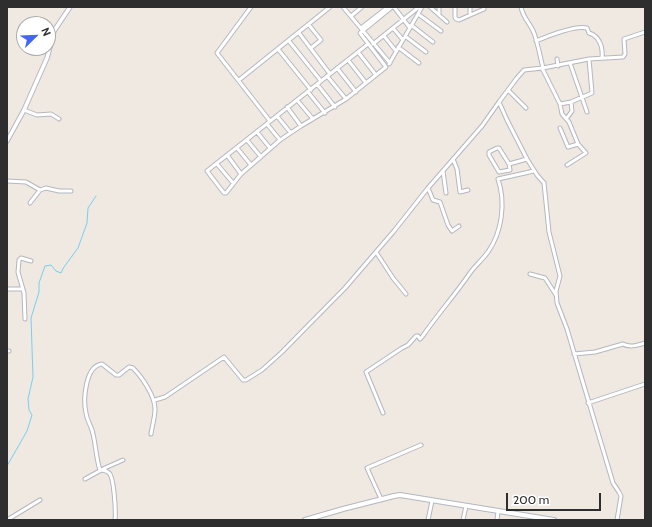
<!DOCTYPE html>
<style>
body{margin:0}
#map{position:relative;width:652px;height:527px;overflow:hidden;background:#efe9e1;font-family:Cabin,sans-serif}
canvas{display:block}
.frame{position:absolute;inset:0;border:8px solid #2e2e2e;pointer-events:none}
.north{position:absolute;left:16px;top:16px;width:40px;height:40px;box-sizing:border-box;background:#fff;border:1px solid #ababab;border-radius:50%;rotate:67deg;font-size:11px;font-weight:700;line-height:16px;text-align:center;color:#2e2e2e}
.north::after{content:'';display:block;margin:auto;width:14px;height:18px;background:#4264fb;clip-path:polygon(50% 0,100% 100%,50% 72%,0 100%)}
.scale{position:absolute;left:506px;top:493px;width:95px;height:18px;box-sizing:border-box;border:2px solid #2e2e2e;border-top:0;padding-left:5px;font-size:12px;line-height:14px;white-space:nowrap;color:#2e2e2e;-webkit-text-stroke:3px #fff;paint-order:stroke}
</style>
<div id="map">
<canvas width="652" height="527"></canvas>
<div class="frame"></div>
<div class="north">N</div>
<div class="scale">200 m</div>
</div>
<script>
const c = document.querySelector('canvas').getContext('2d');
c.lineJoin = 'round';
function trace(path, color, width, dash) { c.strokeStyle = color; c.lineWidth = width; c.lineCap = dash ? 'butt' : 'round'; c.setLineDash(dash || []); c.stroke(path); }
trace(new Path2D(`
 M 7,466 L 27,431 L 32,415 L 29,410 L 28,399 L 33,377 L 31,318 L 39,292 L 39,283 L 45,266 L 51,265 L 56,271 L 61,273 L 64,267 L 78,248 L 87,223 L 88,208 L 96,196`), '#75cff0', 1);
const minor = new Path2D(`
 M 251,7 L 217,53 L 270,121
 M 343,7 L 390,63
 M 394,7 L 410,28
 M 430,7 L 447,22
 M 455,7 L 455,17 L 456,19 L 459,20 L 484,9 L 484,7
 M 521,7 C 523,18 530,23 534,33 C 538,44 540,56 543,68 L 524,70 L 517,78 L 499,102 L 507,120 L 527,159 L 537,175 L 544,183 L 549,232 L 560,276 L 556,291 L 557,303 L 567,329 L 613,483 L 619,492 L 621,496 L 617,520
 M 418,14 L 441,31
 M 439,14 L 439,7
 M 470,15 L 470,7
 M 351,16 L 362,7
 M 309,25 L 321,40 L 311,48
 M 411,25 L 433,42
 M 361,28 L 388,7
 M 393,28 L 403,40
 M 299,33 L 330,74
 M 384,36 L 396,51
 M 405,36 L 426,52
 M 289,41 L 321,81
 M 536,41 C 548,36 575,25 587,28 L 589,33 C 600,36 603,48 602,58
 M 368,44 L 207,171 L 224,193 L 226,193 L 241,174 L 280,140 L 301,126 L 346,99 L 386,67 L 360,33 L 392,7
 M 373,44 L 419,7
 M 398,47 L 419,63
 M 278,49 L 311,90
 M 358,52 L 376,75
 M 557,59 L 558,66
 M 348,60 L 366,83
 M 570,63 L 587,112
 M 389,64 L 422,7
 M 337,68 L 356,92
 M 542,68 L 560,104 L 571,102 L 592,93 L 589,59
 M 543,68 L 589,59 L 623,57 L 625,54 L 624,39 L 645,32
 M 327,76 L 346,99
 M 239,80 L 330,7
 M 317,84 L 335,107
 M 508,90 L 526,108
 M 308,92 L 325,113
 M 297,100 L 313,119
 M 560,104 L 562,114 L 569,122 L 578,144 L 586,153 L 567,165
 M 287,107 L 301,126
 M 24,110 L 37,115 L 51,114 L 59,119
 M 277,116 L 290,132
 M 567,118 L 572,111 L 571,102
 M 267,124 L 280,140
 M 560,128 L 568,147 L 578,144
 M 257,132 L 270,148
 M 247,140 L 261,157
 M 237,148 L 251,165
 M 227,155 L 241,174
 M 453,159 L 457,169 L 460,192 L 468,190
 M 217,164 L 233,183
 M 509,164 L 510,170 L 499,172 L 489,155 L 489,152 L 497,148 L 499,148 L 509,164 L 527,159
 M 443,171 L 446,193
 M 7,181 L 26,182 L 40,190 L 46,188 L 59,191 L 71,191
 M 428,188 L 433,200 L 440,202 L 448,225 L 452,231 L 459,226
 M 30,203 L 40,190
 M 376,252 L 393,278 L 406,294
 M 530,274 L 545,278 L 556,295
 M 7,289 L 23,289
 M 25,319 L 24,293 L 18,272 L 19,260 L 21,258 L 31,261
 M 7,351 L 9,351
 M 574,354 L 595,352 L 623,344 C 630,348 638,345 645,343
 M 155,400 L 165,397 L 224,357 L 243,380 L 246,380 L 262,370 L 281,353 L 345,288 L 394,231 L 428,188 L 482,126 L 499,102
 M 588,403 L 645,384
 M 383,413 L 366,372 L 402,348 L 408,345 L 416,336 L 418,336 L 420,339 L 422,337 C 437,315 455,295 470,273 C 475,266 482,260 488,252 C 502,232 506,203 498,179 L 534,171
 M 100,470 C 96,458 96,446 93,434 C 92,427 87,421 86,413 C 83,400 85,366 102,364 L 116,375 L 119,375 L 129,367 L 133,368 C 142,377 155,396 155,409 C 155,418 152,426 151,434
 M 100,470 C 103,470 106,470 109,473 C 114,477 116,512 115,520
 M 85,479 L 105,468 L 123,460
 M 381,499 L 367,468 L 421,445
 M 7,520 L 40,500
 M 428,520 L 432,501
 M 463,520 L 466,506
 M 497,520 L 498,511`);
const tertiary = new Path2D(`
 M 7,141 L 24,110 L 47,58 L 54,31 L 70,7`);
const secondary = new Path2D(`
 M 305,520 L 343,509 L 394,496 L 400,495 L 554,520`);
trace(minor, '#b4b7c1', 5);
trace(tertiary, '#b4b7c1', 5.5);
trace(secondary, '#b4b7c1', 6);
trace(minor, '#fff', 3);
trace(tertiary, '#fff', 3.5);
trace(secondary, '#fff', 4);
</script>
